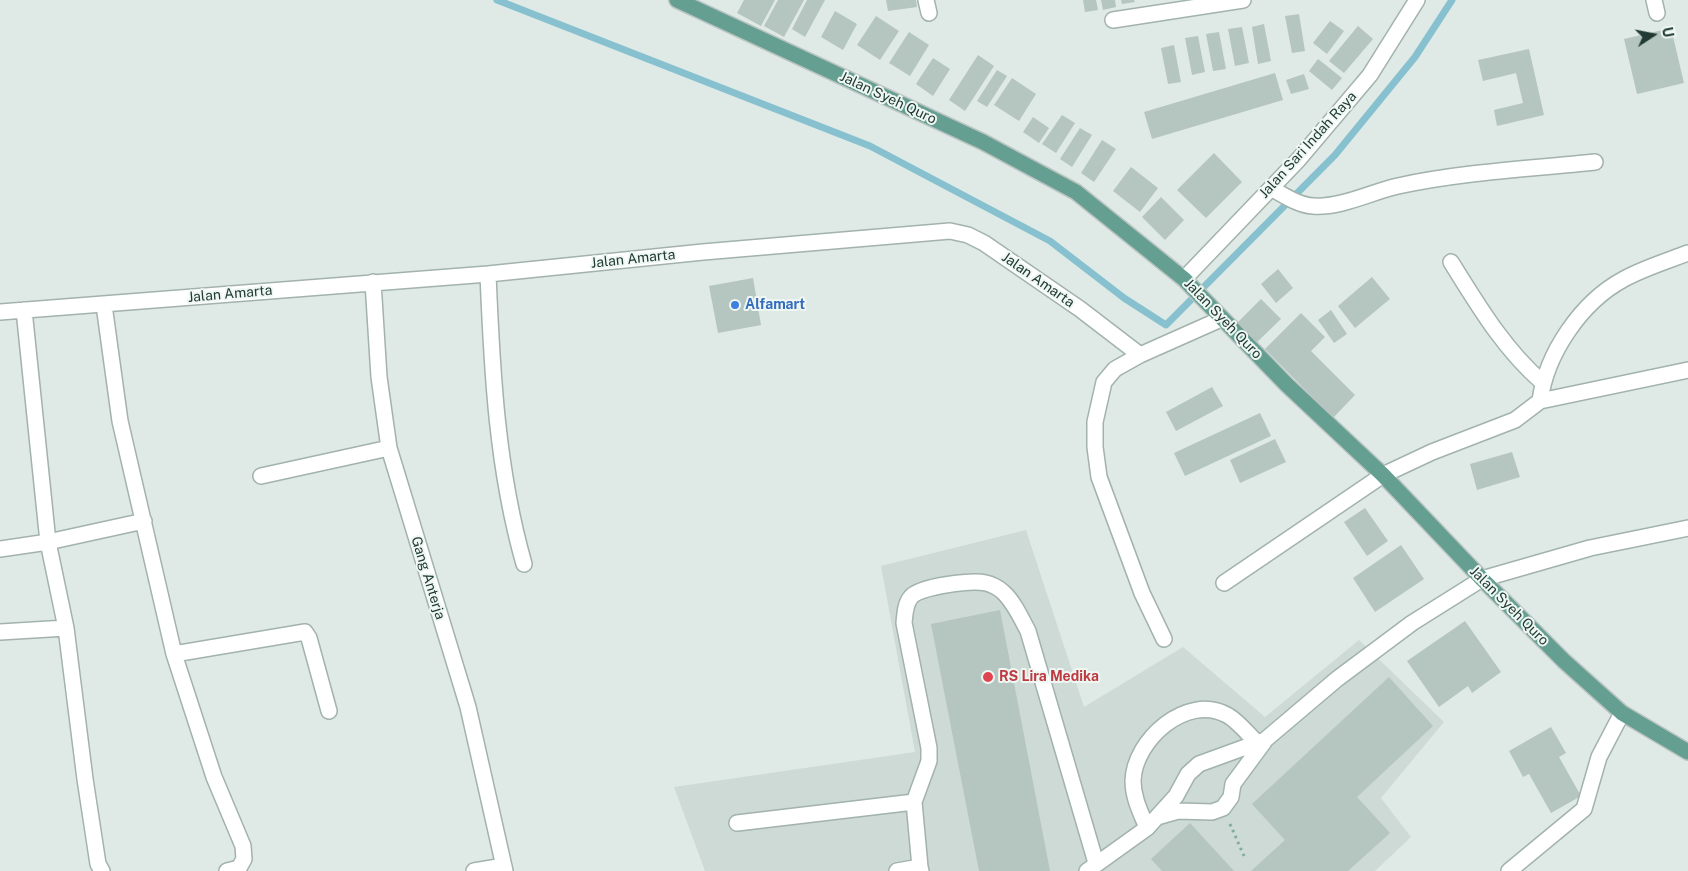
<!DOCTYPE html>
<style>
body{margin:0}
#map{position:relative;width:1688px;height:871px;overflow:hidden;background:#dfeae6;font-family:"Public Sans",sans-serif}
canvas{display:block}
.north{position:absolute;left:1628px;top:10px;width:50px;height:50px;-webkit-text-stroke:4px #eff7f3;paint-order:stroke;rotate:79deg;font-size:14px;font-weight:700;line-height:20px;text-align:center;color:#213a34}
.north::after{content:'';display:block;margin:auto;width:18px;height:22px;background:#213a34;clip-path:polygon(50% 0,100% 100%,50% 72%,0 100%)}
</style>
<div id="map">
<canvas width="1688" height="871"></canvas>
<div class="north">U</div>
</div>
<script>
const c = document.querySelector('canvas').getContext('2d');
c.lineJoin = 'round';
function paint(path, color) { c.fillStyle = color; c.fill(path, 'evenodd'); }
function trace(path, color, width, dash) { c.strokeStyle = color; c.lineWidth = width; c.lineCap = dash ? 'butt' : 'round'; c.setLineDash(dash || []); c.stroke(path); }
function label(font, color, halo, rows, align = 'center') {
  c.font = font + ' "Public Sans",sans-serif'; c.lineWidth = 4; c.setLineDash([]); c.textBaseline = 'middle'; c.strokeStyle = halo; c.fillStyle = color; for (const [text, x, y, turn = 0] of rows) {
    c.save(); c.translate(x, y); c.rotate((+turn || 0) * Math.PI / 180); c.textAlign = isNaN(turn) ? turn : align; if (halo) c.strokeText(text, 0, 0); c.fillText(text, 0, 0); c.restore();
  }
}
paint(new Path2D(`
 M 1026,530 L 1084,707 L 1183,647 L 1265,717 L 1359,640 L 1444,722 L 1381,798 L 1411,837 L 1375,871 L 705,871 L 674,787 L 915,752 L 881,566 Z`), '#cddad5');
trace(new Path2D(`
 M 497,0 L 870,146 L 1050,241 L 1124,298 L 1166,325 L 1335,155 L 1415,57 L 1452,0`), '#87c1cf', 7);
paint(new Path2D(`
 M 744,0 L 775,0 L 761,26 L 737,13 Z
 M 778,0 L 804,0 L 784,37 L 764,26 Z
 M 807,0 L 825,0 L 805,37 L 792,29 Z
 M 886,0 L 916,0 L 917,7 L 888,11 Z
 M 1083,0 L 1096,0 L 1098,10 L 1085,12 Z
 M 1101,0 L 1115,0 L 1116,7 L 1103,10 Z
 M 1121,0 L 1134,0 L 1135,2 L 1122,4 Z
 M 835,11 L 857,24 L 843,50 L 821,37 Z
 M 1299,14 L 1305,51 L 1292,53 L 1285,16 Z
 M 876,16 L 899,31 L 880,60 L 857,45 Z
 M 1330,21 L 1344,31 L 1327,54 L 1313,43 Z
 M 1264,24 L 1271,61 L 1258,64 L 1252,27 Z
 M 1358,26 L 1373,39 L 1344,73 L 1329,61 Z
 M 1242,27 L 1249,63 L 1235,66 L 1228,29 Z
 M 1671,28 L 1684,83 L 1637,94 L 1624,39 Z
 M 909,32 L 929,45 L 910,76 L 889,63 Z
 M 1219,32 L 1226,69 L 1213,71 L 1206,34 Z
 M 1198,36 L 1205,72 L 1192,75 L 1185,38 Z
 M 1174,45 L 1181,82 L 1168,84 L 1161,48 Z
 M 1529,49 L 1544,115 L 1497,126 L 1494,110 L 1523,103 L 1516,73 L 1483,81 L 1478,60 Z
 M 978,55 L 994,66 L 965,111 L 949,100 Z
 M 933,58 L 950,69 L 933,96 L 916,84 Z
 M 1318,59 L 1342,78 L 1332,90 L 1309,71 Z
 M 997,70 L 1007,76 L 987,107 L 977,101 Z
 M 1275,73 L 1283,100 L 1152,139 L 1144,112 Z
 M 1304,74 L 1309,89 L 1291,94 L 1286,80 Z
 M 1012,78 L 1036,94 L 1019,121 L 994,105 Z
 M 1062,115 L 1075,123 L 1056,153 L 1042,144 Z
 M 1033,117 L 1049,128 L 1039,143 L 1023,132 Z
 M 1080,128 L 1092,135 L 1072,167 L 1060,159 Z
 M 1102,140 L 1116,149 L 1094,182 L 1081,173 Z
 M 1214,153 L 1242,182 L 1206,218 L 1177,190 Z
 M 1131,167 L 1158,188 L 1140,212 L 1113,191 Z
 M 1161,197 L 1184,220 L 1165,240 L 1142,217 Z
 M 1278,269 L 1293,288 L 1276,303 L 1261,284 Z
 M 1372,277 L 1390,299 L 1355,328 L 1338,306 Z
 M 753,278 L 761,325 L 718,333 L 709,286 Z
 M 1261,299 L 1281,319 L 1254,345 L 1235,325 Z
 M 1331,310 L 1347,334 L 1334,343 L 1318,320 Z
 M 1301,313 L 1325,337 L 1311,351 L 1355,395 L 1333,418 L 1265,349 Z
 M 1212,387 L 1223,406 L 1176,431 L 1166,412 Z
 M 1260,413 L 1271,436 L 1185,476 L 1174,453 Z
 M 1275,439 L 1286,462 L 1240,483 L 1230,460 Z
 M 1512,452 L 1520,477 L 1477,490 L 1470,464 Z
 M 1365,508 L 1388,541 L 1367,556 L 1344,522 Z
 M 1401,545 L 1424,579 L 1375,612 L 1353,578 Z
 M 1000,610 L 1050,871 L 979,871 L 931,624 Z
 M 1465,621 L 1501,672 L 1472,693 L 1468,686 L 1439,707 L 1407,661 Z
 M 1389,677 L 1433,726 L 1357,797 L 1390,833 L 1348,871 L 1251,871 L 1285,840 L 1252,804 Z
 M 1551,727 L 1566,753 L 1559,757 L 1581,796 L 1551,813 L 1529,774 L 1523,777 L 1509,751 Z
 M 1190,823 L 1234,871 L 1162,871 L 1151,859 Z`), '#b5c5bf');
const minor = new Path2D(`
 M 926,0 L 929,13
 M 1654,0 L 1657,13
 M 1113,20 L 1243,0
 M 1271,188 C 1283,195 1298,205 1313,206 C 1341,208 1371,192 1398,186 C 1462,172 1529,169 1595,162
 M 1451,262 C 1478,305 1503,348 1542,382
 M 488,274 C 492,373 497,469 524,564
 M 1184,279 L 1299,159 L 1370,75 L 1417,0
 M 373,282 L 379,377 L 389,448 L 468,707 L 505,871
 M 104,305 L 120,421 L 174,654 L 214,777 L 243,846 L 244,859 L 239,868 L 227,871
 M 24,310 L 48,542 L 66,628 L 85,779 L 98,864 L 102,871
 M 0,312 L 488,274 L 703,252 L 950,231 L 968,235 L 984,243 L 1080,309 L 1140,355 L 1221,319
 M 1140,355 L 1115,369 L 1104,382 L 1095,422 L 1095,447 L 1099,477 L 1142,593 L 1164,639
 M 1540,401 C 1546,354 1581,302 1624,279 C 1644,268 1667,261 1688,253
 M 261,476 L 389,448
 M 0,549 L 48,542 L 144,521
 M 1224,583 L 1383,475 L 1432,452 L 1515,420 L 1540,401 L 1688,370
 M 0,632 L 66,628
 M 174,654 L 305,632 L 309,638 L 329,711
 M 914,802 L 929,761 L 929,748 L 904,623 C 905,614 905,604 911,597 C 920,586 972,580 986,583 C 991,584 999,588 1003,592 C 1014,602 1021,618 1028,631 L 1096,863
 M 1157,817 L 1178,811 L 1212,812 L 1223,808 L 1231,797 L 1233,784 L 1264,742
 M 737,823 L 914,802 L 920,867
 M 1147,828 C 1141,813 1133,798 1133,781 C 1134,740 1187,693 1227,715 C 1238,721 1249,735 1258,744
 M 474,871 L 504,866
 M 897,871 L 920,867 L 921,871
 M 1087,871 L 1147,828 L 1176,796 L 1188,774 L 1199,764 L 1265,740 L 1337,679 L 1412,623 L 1482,579 L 1590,548 L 1688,528
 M 1509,871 L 1584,809 L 1599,757 L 1622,713`);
const major = new Path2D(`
 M 677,0 L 983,142 L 1076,192 L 1184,279 L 1287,385 L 1383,475 L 1482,579 L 1564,661 L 1622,713 L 1688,752`);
trace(minor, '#a2b2ad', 18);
trace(major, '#bcc4c2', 18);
trace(new Path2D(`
 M 1230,824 L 1244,856`), '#80ada1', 3, [2.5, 4]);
trace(minor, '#fff', 15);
trace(major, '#649f92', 15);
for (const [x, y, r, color] of [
 [735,305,5,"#3f7fe0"],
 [988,677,6,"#e0444e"]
]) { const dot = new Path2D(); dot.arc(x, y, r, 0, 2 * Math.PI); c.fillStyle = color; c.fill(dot); trace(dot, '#eff7f3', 2); }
label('14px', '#213a34', '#eff7f3', [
 ["Jalan Syeh Quro",888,98,25],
 ["Jalan Sari Indah Raya",1308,145,-48],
 ["Jalan Amarta",633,259,-6],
 ["Jalan Amarta",1038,280,35],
 ["Jalan Amarta",230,294,-5],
 ["Jalan Syeh Quro",1223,319,46],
 ["Gang Anterja",428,578,73],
 ["Jalan Syeh Quro",1509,606,45]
]);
label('bold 14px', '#366cbe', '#eff7f3', [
 ["Alfamart",745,305]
], 'left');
label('bold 14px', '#be3a42', '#eff7f3', [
 ["RS Lira Medika",999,677]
], 'left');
</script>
